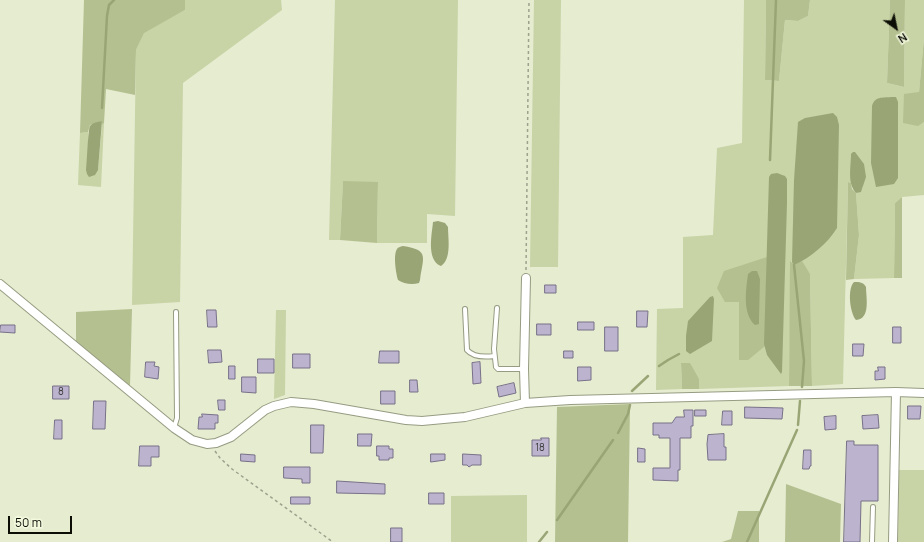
<!DOCTYPE html>
<style>
body{margin:0}
#map{position:relative;width:924px;height:542px;overflow:hidden;background:#e5ecd0;font-family:Manrope,sans-serif}
canvas{display:block}
.north{position:absolute;left:876px;top:8px;width:40px;height:40px;-webkit-text-stroke:3px #f2f9dd;paint-order:stroke;rotate:147deg;font-size:11px;font-weight:700;line-height:16px;text-align:center;color:#0c0e05}
.north::after{content:'';display:block;margin:auto;width:14px;height:18px;background:#0c0e05;clip-path:polygon(50% 0,100% 100%,50% 72%,0 100%)}
.scale{position:absolute;left:8px;top:516px;width:64px;height:18px;box-sizing:border-box;border:2px solid #0c0e05;border-top:0;padding-left:5px;font-size:12px;line-height:14px;white-space:nowrap;color:#0c0e05;-webkit-text-stroke:3px #f2f9dd;paint-order:stroke}
</style>
<div id="map">
<canvas width="924" height="542"></canvas>
<div class="north">N</div>
<div class="scale">50 m</div>
</div>
<script>
const c = document.querySelector('canvas').getContext('2d');
c.lineJoin = 'round';
function paint(path, color) { c.fillStyle = color; c.fill(path, 'evenodd'); }
function trace(path, color, width, dash) { c.strokeStyle = color; c.lineWidth = width; c.lineCap = dash ? 'butt' : 'round'; c.setLineDash(dash || []); c.stroke(path); }
function label(font, color, halo, rows, align = 'center') {
  c.font = font + ' Manrope,sans-serif'; c.lineWidth = 4; c.setLineDash([]); c.textBaseline = 'middle'; c.strokeStyle = halo; c.fillStyle = color; for (const [text, x, y, turn = 0] of rows) {
    c.save(); c.translate(x, y); c.rotate((+turn || 0) * Math.PI / 180); c.textAlign = isNaN(turn) ? turn : align; if (halo) c.strokeText(text, 0, 0); c.fillText(text, 0, 0); c.restore();
  }
}
paint(new Path2D(`
 M 185,0 L 281,0 L 282,10 L 183,83 L 180,302 L 132,305 L 136,50 L 144,32 L 185,10 Z
 M 335,0 L 458,0 L 455,216 L 427,214 L 427,243 L 377,243 L 378,182 L 343,182 L 340,240 L 329,240 Z
 M 534,0 L 561,0 L 558,267 L 530,267 Z
 M 744,0 L 766,0 L 765,80 L 779,81 L 785,20 L 798,21 L 808,16 L 810,0 L 890,0 L 887,83 L 904,87 L 905,0 L 924,0 L 924,38 L 919,92 L 918,125 L 924,122 L 924,195 L 902,197 L 895,203 L 894,278 L 854,279 L 859,235 L 856,193 L 861,191 C 868,180 856,165 851,154 L 851,183 L 848,182 L 843,384 L 812,386 L 810,274 L 794,265 L 791,261 L 789,386 L 699,389 L 699,379 L 681,363 L 682,389 L 656,390 L 657,309 L 683,308 L 683,237 L 713,235 L 717,148 L 742,143 Z
 M 104,123 L 101,187 L 78,185 L 80,133 L 88,132 L 88,148 L 98,170 L 102,125 Z
 M 276,310 L 286,310 L 285,395 L 274,399 Z
 M 899,470 L 924,470 L 924,542 L 898,542 Z
 M 527,495 L 527,542 L 451,542 L 451,496 Z`), '#c8d3a6');
paint(new Path2D(`
 M 84,0 L 185,0 L 185,10 L 144,33 L 136,50 L 135,95 L 106,89 L 104,123 L 102,125 L 102,121 L 90,125 L 88,132 L 80,133 Z
 M 766,0 L 810,0 L 808,16 L 798,21 L 785,20 L 779,81 L 765,80 Z
 M 890,0 L 905,0 L 904,87 L 887,83 Z
 M 924,38 L 924,122 L 918,126 L 903,123 L 904,94 L 919,92 Z
 M 343,181 L 378,182 L 377,243 L 340,240 Z
 M 848,182 L 851,183 L 852,189 L 856,193 L 859,235 L 854,279 L 846,280 Z
 M 902,197 L 902,278 L 894,278 L 895,203 Z
 M 767,257 L 765,346 L 748,360 L 739,360 L 739,302 L 725,302 L 717,288 L 724,271 Z
 M 790,261 L 794,264 L 802,261 L 810,274 L 812,386 L 789,386 Z
 M 132,309 L 130,386 L 76,342 L 76,312 Z
 M 681,363 L 690,363 L 699,379 L 699,389 L 682,389 Z
 M 630,404 L 628,542 L 555,542 L 557,407 Z
 M 786,484 L 841,504 L 840,542 L 785,542 Z
 M 738,511 L 759,511 L 759,542 L 722,542 L 731,539 Z`), '#b5c090');
paint(new Path2D(`
 M 891,97 L 896,97 L 898,102 L 898,178 L 894,184 L 876,187 L 871,163 L 872,106 C 875,96 882,98 891,97 Z
 M 833,113 L 837,117 L 839,125 L 837,228 C 828,243 810,258 794,265 L 792,262 L 794,180 L 798,122 L 805,118 Z
 M 102,121 L 98,170 L 95,175 L 89,177 L 87,174 L 86,170 C 87,163 88,129 90,126 C 93,122 98,122 102,121 Z
 M 853,152 L 855,152 L 864,164 L 866,177 L 861,192 L 856,193 C 847,183 851,167 851,154 Z
 M 777,173 L 785,176 L 787,179 L 787,203 L 782,372 L 781,374 L 767,355 L 764,344 L 769,177 L 771,174 Z
 M 438,221 L 445,223 L 448,227 C 448,238 452,259 441,266 C 426,260 432,234 433,222 Z
 M 403,246 C 430,250 423,257 420,280 L 419,283 C 412,285 404,284 398,280 C 396,273 393,255 397,249 C 398,247 400,247 403,246 Z
 M 752,271 L 757,271 L 760,279 L 759,319 L 759,324 L 755,325 C 742,313 746,290 748,274 Z
 M 854,282 C 860,282 863,282 866,287 C 866,297 871,319 856,320 C 850,313 847,289 854,282 Z
 M 713,296 L 714,299 L 712,341 L 690,354 L 686,351 L 686,336 L 688,321 L 710,297 Z`), '#9aa576');
trace(new Path2D(`
 M 102,108 L 107,16 L 109,5 L 114,0
 M 770,160 L 776,0
 M 794,265 L 804,361 L 802,387
 M 659,366 L 668,360 L 679,354
 M 632,391 L 648,376
 M 798,425 L 800,401
 M 618,433 L 628,414 L 630,405
 M 557,520 L 613,440
 M 539,542 L 547,532
 M 747,542 L 797,430`), '#9aa576', 2.5);
const building = new Path2D(`
 M 545,285 L 556,285 L 556,293 L 545,293 Z
 M 207,310 L 216,310 L 217,327 L 208,327 Z
 M 637,311 L 648,311 L 647,327 L 637,327 Z
 M 578,322 L 594,322 L 594,330 L 578,330 Z
 M 537,324 L 551,324 L 551,335 L 537,335 Z
 M 1,325 L 15,325 L 15,333 L 0,332 Z
 M 605,327 L 618,327 L 618,351 L 605,351 Z
 M 893,327 L 901,327 L 901,343 L 893,343 Z
 M 853,344 L 864,344 L 863,356 L 853,356 Z
 M 208,350 L 221,350 L 222,362 L 209,363 Z
 M 380,351 L 399,351 L 399,363 L 379,363 Z
 M 564,351 L 573,351 L 573,358 L 564,358 Z
 M 293,354 L 310,354 L 310,368 L 293,368 Z
 M 258,359 L 274,359 L 274,373 L 258,373 Z
 M 146,362 L 155,362 L 154,366 L 159,367 L 158,379 L 145,377 Z
 M 480,362 L 481,383 L 473,384 L 472,363 Z
 M 229,366 L 235,366 L 235,379 L 229,379 Z
 M 578,367 L 591,367 L 591,380 L 578,381 Z
 M 878,367 L 885,367 L 885,379 L 875,380 L 875,371 L 878,371 Z
 M 242,377 L 256,377 L 256,393 L 242,392 Z
 M 410,380 L 417,380 L 418,392 L 410,392 Z
 M 514,383 L 516,393 L 499,397 L 497,387 Z
 M 53,386 L 69,386 L 69,399 L 53,399 Z
 M 381,391 L 395,391 L 395,404 L 381,404 Z
 M 218,400 L 225,400 L 225,410 L 219,410 Z
 M 94,401 L 106,401 L 105,429 L 93,429 Z
 M 908,406 L 921,406 L 920,419 L 908,419 Z
 M 745,407 L 783,408 L 782,419 L 745,418 Z
 M 684,410 L 693,410 L 693,426 L 691,426 L 691,438 L 680,438 L 680,470 L 678,470 L 678,481 L 653,480 L 653,468 L 670,468 L 670,438 L 659,438 L 659,435 L 653,435 L 653,423 L 672,423 L 676,417 L 684,417 Z
 M 695,410 L 706,410 L 706,416 L 695,416 Z
 M 723,411 L 732,411 L 732,425 L 722,425 Z
 M 202,414 L 218,415 L 218,423 L 215,423 L 215,429 L 198,429 L 199,417 L 202,417 Z
 M 878,415 L 879,428 L 863,429 L 862,416 Z
 M 836,416 L 836,429 L 825,430 L 824,417 Z
 M 55,420 L 62,420 L 62,439 L 54,439 Z
 M 311,425 L 324,425 L 323,453 L 311,453 Z
 M 358,434 L 372,434 L 371,446 L 358,446 Z
 M 724,434 L 724,447 L 726,447 L 726,460 L 708,460 L 707,444 L 708,435 Z
 M 541,438 L 549,438 L 549,456 L 532,456 L 532,440 L 541,440 Z
 M 847,441 L 854,441 L 854,445 L 878,445 L 878,501 L 861,501 L 860,542 L 844,542 Z
 M 140,446 L 159,446 L 159,457 L 151,457 L 151,466 L 139,466 Z
 M 377,446 L 389,446 L 389,449 L 393,449 L 393,458 L 389,458 L 389,460 L 379,460 L 379,456 L 377,456 Z
 M 638,448 L 645,449 L 645,462 L 638,462 Z
 M 804,450 L 811,450 L 811,466 L 810,466 L 809,469 L 803,469 Z
 M 241,454 L 255,455 L 255,462 L 241,461 Z
 M 431,454 L 445,454 L 445,460 L 431,462 Z
 M 463,454 L 481,455 L 481,465 L 472,465 L 469,467 L 467,465 L 463,465 Z
 M 284,467 L 310,467 L 310,483 L 302,483 L 302,479 L 284,478 Z
 M 337,481 L 385,484 L 385,494 L 337,493 Z
 M 429,493 L 444,493 L 444,504 L 429,504 Z
 M 291,497 L 310,497 L 310,504 L 291,504 Z
 M 391,528 L 402,528 L 402,542 L 391,542 Z`);
paint(building, '#bcb4ce');
trace(building, '#787088', 1);
const lane = new Path2D(`
 M 497,308 L 494,349 L 496,367 L 498,369 L 524,369
 M 465,309 L 467,350 C 473,357 486,357 494,356
 M 174,428 L 177,418 L 176,312
 M 872,542 L 873,507`);
const street = new Path2D(`
 M 0,284 L 174,428 L 192,440 L 207,444 L 216,443 L 231,437 L 265,410 L 274,406 L 291,402 L 314,404 L 406,420 L 422,421 L 465,417 L 525,403 L 570,400 L 896,392 L 924,393
 M 525,403 L 524,369 L 526,278
 M 893,542 L 896,392`);
trace(lane, '#969c82', 6);
trace(street, '#969c82', 10);
trace(new Path2D(`
 M 526,270 L 529,0
 M 215,451 L 220,458 L 232,469 L 333,542`), '#9da28d', 1.5, [3, 3]);
trace(lane, '#fff', 4);
trace(street, '#fff', 8);
label('10px', '#383837', null, [
 ["8",61,392],
 ["18",540,448]
]);
</script>
